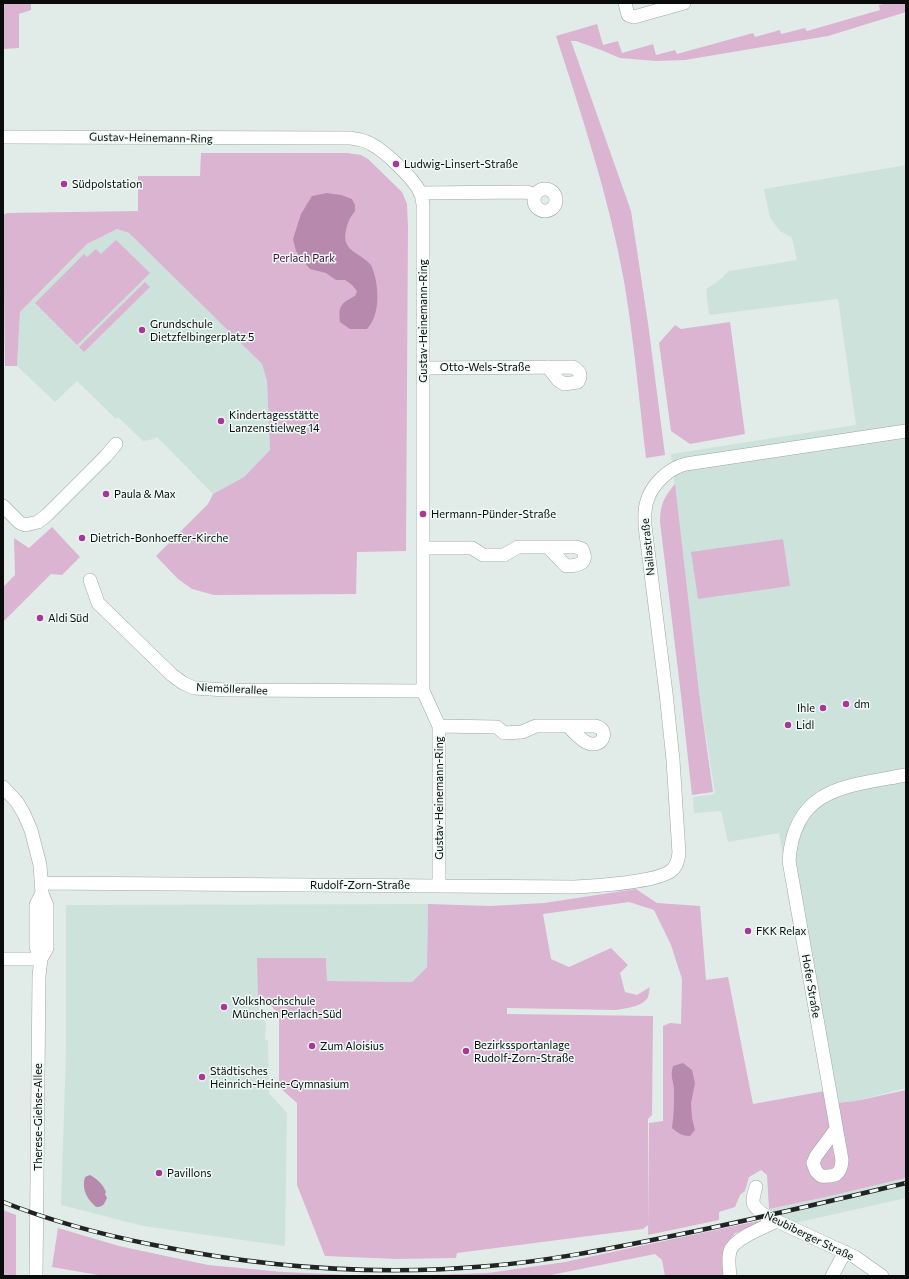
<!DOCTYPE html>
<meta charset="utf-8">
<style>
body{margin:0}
#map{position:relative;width:909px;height:1279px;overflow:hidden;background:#e1ece8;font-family:Commissioner,sans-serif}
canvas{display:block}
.frame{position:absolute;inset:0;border:4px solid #090c0b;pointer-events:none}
</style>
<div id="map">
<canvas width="909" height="1279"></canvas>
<div class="frame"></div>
</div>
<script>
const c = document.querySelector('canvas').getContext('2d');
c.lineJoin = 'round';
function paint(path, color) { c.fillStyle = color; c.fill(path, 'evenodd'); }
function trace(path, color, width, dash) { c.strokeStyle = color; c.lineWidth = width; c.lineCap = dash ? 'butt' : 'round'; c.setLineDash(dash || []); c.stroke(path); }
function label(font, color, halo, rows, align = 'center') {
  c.font = font + ' Commissioner,sans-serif'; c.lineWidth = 3; c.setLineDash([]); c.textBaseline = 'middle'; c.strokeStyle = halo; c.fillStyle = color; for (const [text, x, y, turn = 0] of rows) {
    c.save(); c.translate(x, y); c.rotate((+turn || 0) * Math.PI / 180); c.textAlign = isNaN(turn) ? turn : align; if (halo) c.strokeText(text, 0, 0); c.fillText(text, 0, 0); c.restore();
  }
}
paint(new Path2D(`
 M 906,165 L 906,1088 L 856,1101 L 827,1104 L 779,833 L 728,842 L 721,811 L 694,813 L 693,797 L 715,794 L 699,692 L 671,454 L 856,425 L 838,299 L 709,315 L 706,289 L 717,282 L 729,271 L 797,260 L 792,238 L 780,231 L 770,218 L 764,189 Z
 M 117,229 L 129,233 L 262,364 L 267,381 L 270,450 L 244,477 L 213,494 L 157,437 L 154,439 L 143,441 L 118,417 L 116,419 L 77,381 L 55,402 L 17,366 L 20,312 L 87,244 Z
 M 428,904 L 427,967 L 412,982 L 327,981 L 326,958 L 258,958 L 259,1015 L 266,1023 L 265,1040 L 268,1040 L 269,1093 L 287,1113 L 285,1246 L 143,1226 L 61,1205 L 66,1050 L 66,905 Z
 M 906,1178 L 906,1198 L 795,1223 L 784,1217 L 758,1221 L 769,1209 L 826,1197 Z`), '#cee2dc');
paint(new Path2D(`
 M 3,3 L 31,3 L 31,10 L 19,14 L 19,48 L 3,49 Z
 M 887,3 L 906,3 L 906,12 L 828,36 L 685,60 L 656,61 L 620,58 L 601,50 L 576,41 L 571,41 L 631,211 L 648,323 L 665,455 L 646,458 C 639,399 634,340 624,281 C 609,198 582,116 556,36 L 597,24 L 603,45 L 618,41 L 622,53 L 653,44 L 656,55 L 675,50 L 677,54 L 753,33 L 755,37 L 780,30 L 781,34 L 805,28 L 807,31 L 880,10 L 879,5 Z
 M 201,153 L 347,153 L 361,155 L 368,159 L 402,192 L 407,204 L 408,227 L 406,551 L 357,552 L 356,594 L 214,595 L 192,589 L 178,579 L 156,556 L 208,504 L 213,494 L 244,477 L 270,450 L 267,381 L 262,364 L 129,233 L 117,229 L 87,244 L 20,312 L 17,366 L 5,366 L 3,215 L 7,213 L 138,211 L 138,176 L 200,176 Z
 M 116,240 L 150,273 L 77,345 L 35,303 L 84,254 L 87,257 L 96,249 L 101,254 Z
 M 145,282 L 150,287 L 84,352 L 79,347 Z
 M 730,322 L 745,434 L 690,444 L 671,431 L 659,343 L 675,325 L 681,329 Z
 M 675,484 L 699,692 L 713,792 L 692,795 L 681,695 L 660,522 C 660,505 664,497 675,484 Z
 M 52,527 L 80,557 L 62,575 L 51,574 L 3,622 L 3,587 L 15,575 L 14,538 L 29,548 Z
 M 783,539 L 790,586 L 698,599 L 691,552 Z
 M 636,889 L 657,903 L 700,906 L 706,980 L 728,977 L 753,1104 L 825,1091 L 827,1104 L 856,1101 L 906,1090 L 906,1178 L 826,1197 L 769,1209 L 767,1175 L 761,1170 L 749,1177 L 745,1191 L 740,1195 L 735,1207 L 719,1212 L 719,1220 L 648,1235 L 649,1123 L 663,1121 L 663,1026 L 670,1023 L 681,1024 L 682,979 L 671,945 L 654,910 L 629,902 L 543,914 L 551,959 L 569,967 L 611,948 L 628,965 L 620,973 L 625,992 L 637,995 L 650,987 C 649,990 649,994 648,997 C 643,1007 626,1008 616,1010 L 507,1008 L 507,1014 L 653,1016 L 652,1115 L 648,1119 L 648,1225 L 643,1229 L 457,1253 L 456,1258 L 396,1259 L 325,1256 L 297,1185 L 297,1103 L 279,1087 L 279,1015 L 263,996 L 258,996 L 257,958 L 326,958 L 327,981 L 412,982 L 427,967 L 428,904 L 490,906 L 544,903 Z
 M 3,1210 L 16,1215 L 16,1276 L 3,1276 Z
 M 758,1221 L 756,1227 L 735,1233 L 725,1246 L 726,1276 L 665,1276 L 662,1260 L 655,1254 L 546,1276 L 404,1276 L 488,1273 L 565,1262 Z
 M 58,1228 L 119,1246 L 208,1265 L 283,1272 L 371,1276 L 104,1276 L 52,1267 Z`), '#dbb4d1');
paint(new Path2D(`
 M 327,193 L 341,195 L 352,199 L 355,205 L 355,211 C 350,217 348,222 346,230 C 341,251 359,252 370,264 C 372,266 373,270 374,273 C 379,290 380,315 367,329 L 350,329 L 340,322 C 338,306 341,303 355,296 L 357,291 L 352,285 L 345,280 L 336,280 L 326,273 L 310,269 L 303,261 L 296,251 L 293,239 L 301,214 L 312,196 Z
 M 683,1063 L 692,1070 L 695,1083 L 691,1103 L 692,1118 L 695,1130 L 690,1136 C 682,1136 678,1133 672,1128 C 674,1115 674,1102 674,1089 C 673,1079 670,1077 673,1066 Z
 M 90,1175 C 97,1179 103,1184 106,1192 L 105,1194 L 107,1198 L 104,1204 C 103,1205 100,1207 98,1207 C 95,1207 95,1206 93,1204 C 85,1196 82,1187 85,1177 Z`), '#b789ac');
const minor = new Path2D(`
 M 625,3 L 628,15 L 634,17 L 684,3
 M 3,137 L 350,138 C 357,139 365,140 371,144 C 385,151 413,178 420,192 C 422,195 422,200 423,204 L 423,691 L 439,726 L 439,886
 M534 200a11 11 0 1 1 22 0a11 11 0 1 1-22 0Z
 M 420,193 L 527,192 L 535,195
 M 423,368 L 573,367 C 580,371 582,375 578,382 L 564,384 L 558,380 L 548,367
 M 3,506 L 20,523 L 25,525 L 38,522 L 47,515 L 106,456 L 116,444
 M 423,548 L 472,548 L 483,555 L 504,555 L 518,547 L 576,547 L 582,549 C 589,563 579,566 566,566 L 548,547
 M 90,580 L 98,603 L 172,675 L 183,683 L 194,688 L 226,690 L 423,691
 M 439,726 L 497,727 L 504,733 L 522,732 L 536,726 L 594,726 C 611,728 603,749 588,743 C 580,740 574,732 568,726
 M 3,787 L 17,802 L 24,814 L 31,830 L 40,865 L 42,893 L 47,906 L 47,948 L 41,959 L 39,976 L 36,1276
 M 42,883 L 574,887 C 594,886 659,882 672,870 C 677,866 678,860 679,853 L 673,760 L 666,693 L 645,526 C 645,518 644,509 647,501 C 652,484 669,468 686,464 L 906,431
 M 3,959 L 41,959
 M 41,959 L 36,947 L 36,905 L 42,893
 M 836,1129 L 816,1156 L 813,1163 L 816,1171 L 821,1176 C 835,1177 841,1175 842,1160 L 789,861 C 794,787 847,786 906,775
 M 756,1187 C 751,1203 751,1206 766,1216 L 855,1257 L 882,1276
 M 730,1276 C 729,1268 728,1258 730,1251 C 734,1238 765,1227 777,1221
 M 832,1276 L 845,1252`);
trace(minor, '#9ca7a3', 14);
trace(minor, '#fff', 13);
const rail = new Path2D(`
 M 3,1202 C 51,1221 103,1235 154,1245 C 265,1268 377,1276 489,1266 C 549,1261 608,1249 667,1237 C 747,1221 827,1202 906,1183`);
trace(rail, '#212423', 4.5);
trace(rail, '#eef9f6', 3, [9]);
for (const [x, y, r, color] of [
 [396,164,4,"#a83895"],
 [64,184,4,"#a83895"],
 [142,330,4,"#a83895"],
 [221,421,4,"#a83895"],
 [106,494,4,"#a83895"],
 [423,514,4,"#a83895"],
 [82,538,4,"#a83895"],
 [40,618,4,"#a83895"],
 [846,704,4,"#a83895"],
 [823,708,4,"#a83895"],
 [788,725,4,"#a83895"],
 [748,931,4,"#a83895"],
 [224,1007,4,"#a83895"],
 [312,1046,4,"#a83895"],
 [466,1051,4,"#a83895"],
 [202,1077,4,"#a83895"],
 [159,1173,4,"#a83895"]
]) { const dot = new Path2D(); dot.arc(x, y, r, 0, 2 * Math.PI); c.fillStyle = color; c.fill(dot); trace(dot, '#eef9f6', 1.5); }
label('11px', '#090c0b', '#eef9f6', [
 ["Gustav-Heinemann-Ring",151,138,1],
 ["Gustav-Heinemann-Ring",423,321,-90],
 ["Otto-Wels-Straße",485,367],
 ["Nailastraße",648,547,-96],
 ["Niemöllerallee",232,689,3],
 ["Gustav-Heinemann-Ring",439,798,-90],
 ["Rudolf-Zorn-Straße",360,885],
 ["Hofer Straße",811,986,80],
 ["Therese-Giehse-Allee",38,1117,-90],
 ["Neubiberger Straße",809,1236,26]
]);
label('11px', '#090c0b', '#eef9f6', [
 ["Ludwig-Linsert-Straße",404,164],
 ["Südpolstation",72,184],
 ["Grundschule",150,324],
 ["Dietzfelbingerplatz 5",150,337],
 ["Kindertagesstätte",229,415],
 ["Lanzenstielweg 14",229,428],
 ["Paula & Max",114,494],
 ["Hermann-Pünder-Straße",431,514],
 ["Dietrich-Bonhoeffer-Kirche",90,538],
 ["Aldi Süd",48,618],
 ["dm",854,704],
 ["Ihle",815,708,"right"],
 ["Lidl",796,725],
 ["FKK Relax",756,931],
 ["Volkshochschule",232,1001],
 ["München Perlach-Süd",232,1014],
 ["Bezirkssportanlage",474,1045],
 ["Rudolf-Zorn-Straße",474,1058],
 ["Zum Aloisius",320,1046],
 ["Städtisches",210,1071],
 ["Heinrich-Heine-Gymnasium",210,1084],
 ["Pavillons",167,1173]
], 'left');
label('11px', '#470e3e', '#eef9f6', [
 ["Perlach Park",304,258]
]);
</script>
